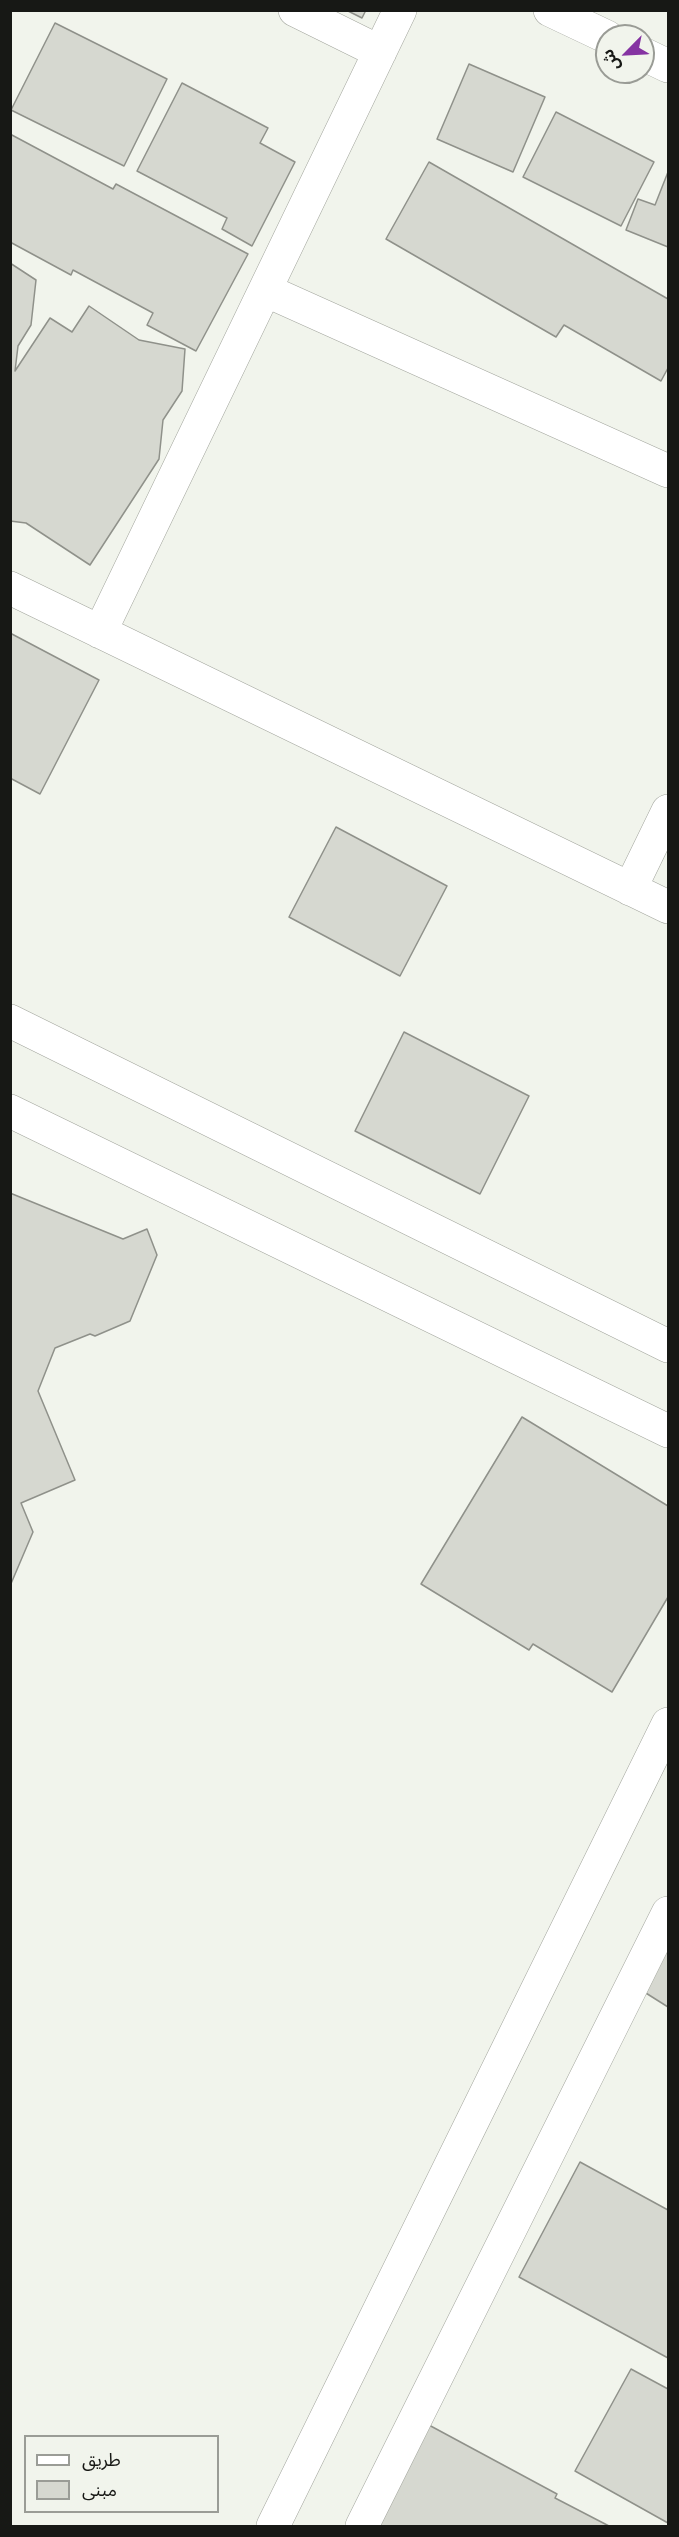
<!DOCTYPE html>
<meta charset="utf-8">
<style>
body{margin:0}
#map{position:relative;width:679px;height:2537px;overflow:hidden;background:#f1f4ec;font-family:"Open Sans","Noto Sans Arabic",sans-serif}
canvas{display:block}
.frame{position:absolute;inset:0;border:12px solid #171815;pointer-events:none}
.legend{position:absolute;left:24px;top:2435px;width:195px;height:78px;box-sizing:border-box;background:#f1f4ec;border:2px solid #9a9c96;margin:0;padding:8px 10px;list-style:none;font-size:18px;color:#171815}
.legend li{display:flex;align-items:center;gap:12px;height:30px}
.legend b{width:30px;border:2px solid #9a9c96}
.north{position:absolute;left:595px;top:24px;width:60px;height:60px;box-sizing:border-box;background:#f1f4ec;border:2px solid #9a9c96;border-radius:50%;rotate:246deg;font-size:16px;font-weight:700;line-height:24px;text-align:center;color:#171815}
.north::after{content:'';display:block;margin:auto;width:21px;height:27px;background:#8533a2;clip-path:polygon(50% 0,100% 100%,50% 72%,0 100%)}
</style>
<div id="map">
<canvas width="679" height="2537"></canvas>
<div class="frame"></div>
<ul class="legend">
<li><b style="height:8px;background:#fff"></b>طريق</li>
<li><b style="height:16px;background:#d6d8d0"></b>مبنى</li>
</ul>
<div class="north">ش</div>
</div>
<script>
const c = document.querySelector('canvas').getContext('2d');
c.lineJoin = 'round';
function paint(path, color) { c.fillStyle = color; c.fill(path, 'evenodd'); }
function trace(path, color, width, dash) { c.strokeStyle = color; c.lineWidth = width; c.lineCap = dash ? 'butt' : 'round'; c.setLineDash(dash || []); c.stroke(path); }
const building = new Path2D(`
 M 346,10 L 366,10 L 362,18 Z
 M 55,23 L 167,79 L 124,166 L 11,110 Z
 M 469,64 L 545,97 L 513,172 L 437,139 Z
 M 182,83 L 268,128 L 260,143 L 295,162 L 252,246 L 222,229 L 227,218 L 137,171 Z
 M 556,112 L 654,162 L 621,226 L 523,177 Z
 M 10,134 L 113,189 L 116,184 L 248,254 L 196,351 L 147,325 L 153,313 L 73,270 L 71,275 L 10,242 Z
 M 429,162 L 668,299 L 668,368 L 661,381 L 564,325 L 556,337 L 386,239 Z
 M 668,172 L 668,247 L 626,230 L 638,199 L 655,205 Z
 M 10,263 L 36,280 L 31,325 L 18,346 L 15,371 L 50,318 L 72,332 L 89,306 L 139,340 L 185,349 L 182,391 L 163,420 L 159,459 L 90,565 L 26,523 L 10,521 Z
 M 10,633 L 99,680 L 40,794 L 10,778 Z
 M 336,827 L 447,886 L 400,976 L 289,917 Z
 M 404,1032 L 529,1096 L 480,1194 L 355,1131 Z
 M 10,1193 L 123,1239 L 147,1229 L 157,1255 L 130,1321 L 95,1336 L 90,1334 L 55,1348 L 38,1391 L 75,1480 L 21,1503 L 33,1532 L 10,1586 Z
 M 522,1417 L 668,1506 L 668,1597 L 612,1692 L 533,1644 L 529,1650 L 421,1584 Z
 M 668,1921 L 668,2007 L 630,1983 Z
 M 580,2162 L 668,2210 L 668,2358 L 519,2277 Z
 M 631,2369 L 668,2389 L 668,2523 L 575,2471 Z
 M 427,2424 L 557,2494 L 555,2498 L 609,2526 L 373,2526 Z`);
paint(building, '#d6d8d0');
trace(building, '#8f918a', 1.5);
const street = new Path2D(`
 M 295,10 L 380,52
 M 550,10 L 607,37
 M 643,54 L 668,66
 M 265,290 L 668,471
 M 10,588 L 668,907
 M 100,632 L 400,10
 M 630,889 L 668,811
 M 10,1021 L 668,1346
 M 10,1111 L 668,1431
 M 273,2526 L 668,1724
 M 362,2526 L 668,1913`);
trace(street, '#a2a59d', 34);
trace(street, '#fff', 33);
</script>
